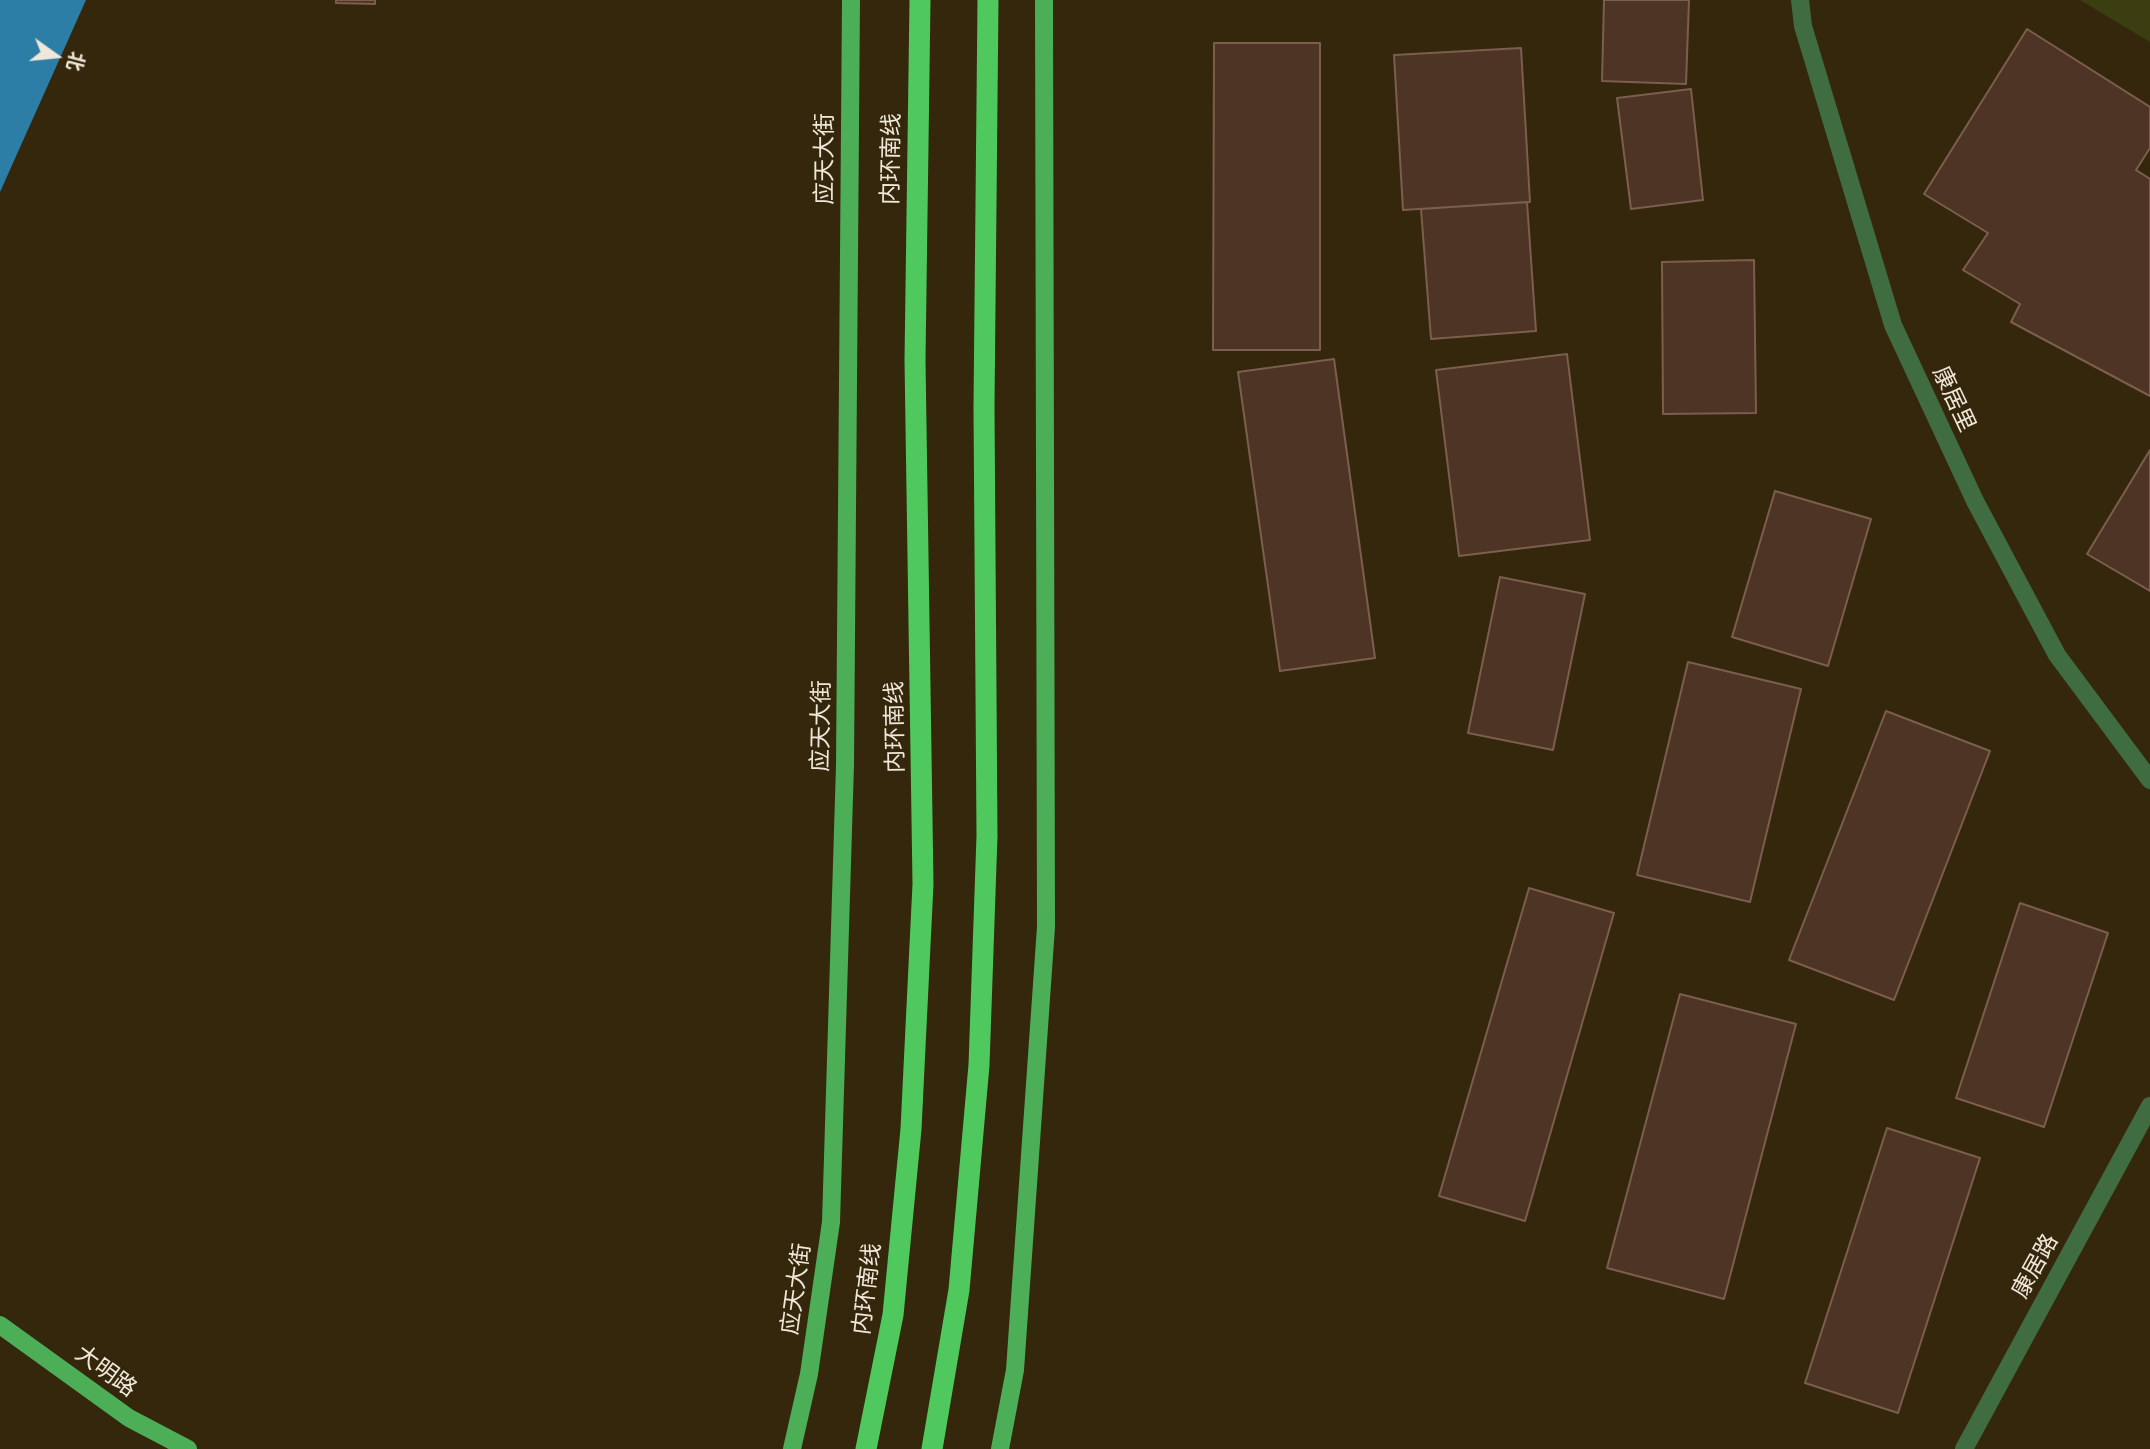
<!DOCTYPE html>
<meta charset="utf-8">
<style>
body{margin:0}
#map{position:relative;width:2150px;height:1449px;overflow:hidden;background:#34270c;font-family:"Golos Text","Noto Sans SC",sans-serif}
canvas{display:block}
.north{position:absolute;left:21px;top:21px;width:70px;height:70px;-webkit-text-stroke:5px #34270c;paint-order:stroke;rotate:105deg;font-size:19px;font-weight:700;line-height:28px;text-align:center;color:#efe7d8}
.north::after{content:'';display:block;margin:auto;width:24px;height:32px;background:#efe7d8;clip-path:polygon(50% 0,100% 100%,50% 72%,0 100%)}
</style>
<div id="map">
<canvas width="2150" height="1449"></canvas>
<div class="north">北</div>
</div>
<script>
const c = document.querySelector('canvas').getContext('2d');
c.lineJoin = 'round';
function paint(path, color) { c.fillStyle = color; c.fill(path, 'evenodd'); }
function trace(path, color, width, dash) { c.strokeStyle = color; c.lineWidth = width; c.lineCap = dash ? 'butt' : 'round'; c.setLineDash(dash || []); c.stroke(path); }
function label(font, color, halo, rows, align = 'center') {
  c.font = font + ' "Golos Text","Noto Sans SC",sans-serif'; c.lineWidth = 6; c.setLineDash([]); c.textBaseline = 'middle'; c.strokeStyle = halo; c.fillStyle = color; for (const [text, x, y, turn = 0] of rows) {
    c.save(); c.translate(x, y); c.rotate((+turn || 0) * Math.PI / 180); c.textAlign = isNaN(turn) ? turn : align; if (halo) c.strokeText(text, 0, 0); c.fillText(text, 0, 0); c.restore();
  }
}
paint(new Path2D(`
 M 2080,0 L 2150,0 L 2150,42 Z`), '#3b3e10');
paint(new Path2D(`
 M 0,0 L 86,0 L 0,192 Z`), '#2d7ea6');
const building = new Path2D(`
 M 336,0 L 375,0 L 375,4 L 336,3 Z
 M 1604,0 L 1689,0 L 1686,84 L 1602,81 Z
 M 2027,29 L 2150,107 L 2150,148 L 2136,170 L 2150,179 L 2150,396 L 2011,322 L 2020,304 L 1963,270 L 1988,233 L 1924,194 Z
 M 1214,43 L 1320,43 L 1320,350 L 1213,350 Z
 M 1521,48 L 1530,202 L 1403,210 L 1394,55 Z
 M 1691,89 L 1703,200 L 1631,209 L 1617,98 Z
 M 1527,202 L 1536,331 L 1431,339 L 1421,209 Z
 M 1754,260 L 1756,413 L 1663,414 L 1662,262 Z
 M 1567,354 L 1590,540 L 1459,556 L 1436,370 Z
 M 1334,359 L 1375,658 L 1280,671 L 1238,372 Z
 M 2150,450 L 2150,591 L 2087,554 Z
 M 1775,491 L 1871,519 L 1828,666 L 1732,637 Z
 M 1500,577 L 1585,594 L 1553,750 L 1468,733 Z
 M 1688,662 L 1801,689 L 1750,902 L 1637,875 Z
 M 1886,711 L 1990,751 L 1894,1000 L 1789,960 Z
 M 1529,888 L 1614,913 L 1525,1221 L 1439,1196 Z
 M 2020,903 L 2108,933 L 2044,1127 L 1956,1098 Z
 M 1680,994 L 1796,1024 L 1724,1299 L 1607,1268 Z
 M 1887,1128 L 1980,1158 L 1898,1413 L 1805,1383 Z`);
paint(building, '#4e3425');
trace(building, '#7b5e4e', 2);
trace(new Path2D(`
 M 1800,0 L 1803,26 L 1893,325 L 1975,501 L 2057,655 L 2150,780
 M 1964,1449 L 2150,1106`), '#406c42', 18);
trace(new Path2D(`
 M 0,1325 L 129,1418 L 188,1449
 M 792,1449 L 809,1374 L 831,1222 L 845,765 L 851,0
 M 1000,1449 L 1015,1370 L 1046,927 L 1044,0`), '#4cae56', 18);
trace(new Path2D(`
 M 866,1449 L 893,1315 L 911,1129 L 923,884 L 915,360 L 920,0
 M 932,1449 L 959,1290 L 979,1065 L 987,836 L 984,407 L 988,0`), '#4fc95d', 21);
label('23px', '#efe7d8', '#34270c', [
 ["应天大街",825,159,-90],
 ["内环南线",891,159,-89],
 ["康居里",1954,399,65],
 ["应天大街",821,726,-89],
 ["内环南线",895,727,-91],
 ["康居路",2035,1266,-61],
 ["应天大街",796,1289,-82],
 ["内环南线",867,1289,-83],
 ["大明路",106,1371,36]
]);
</script>
